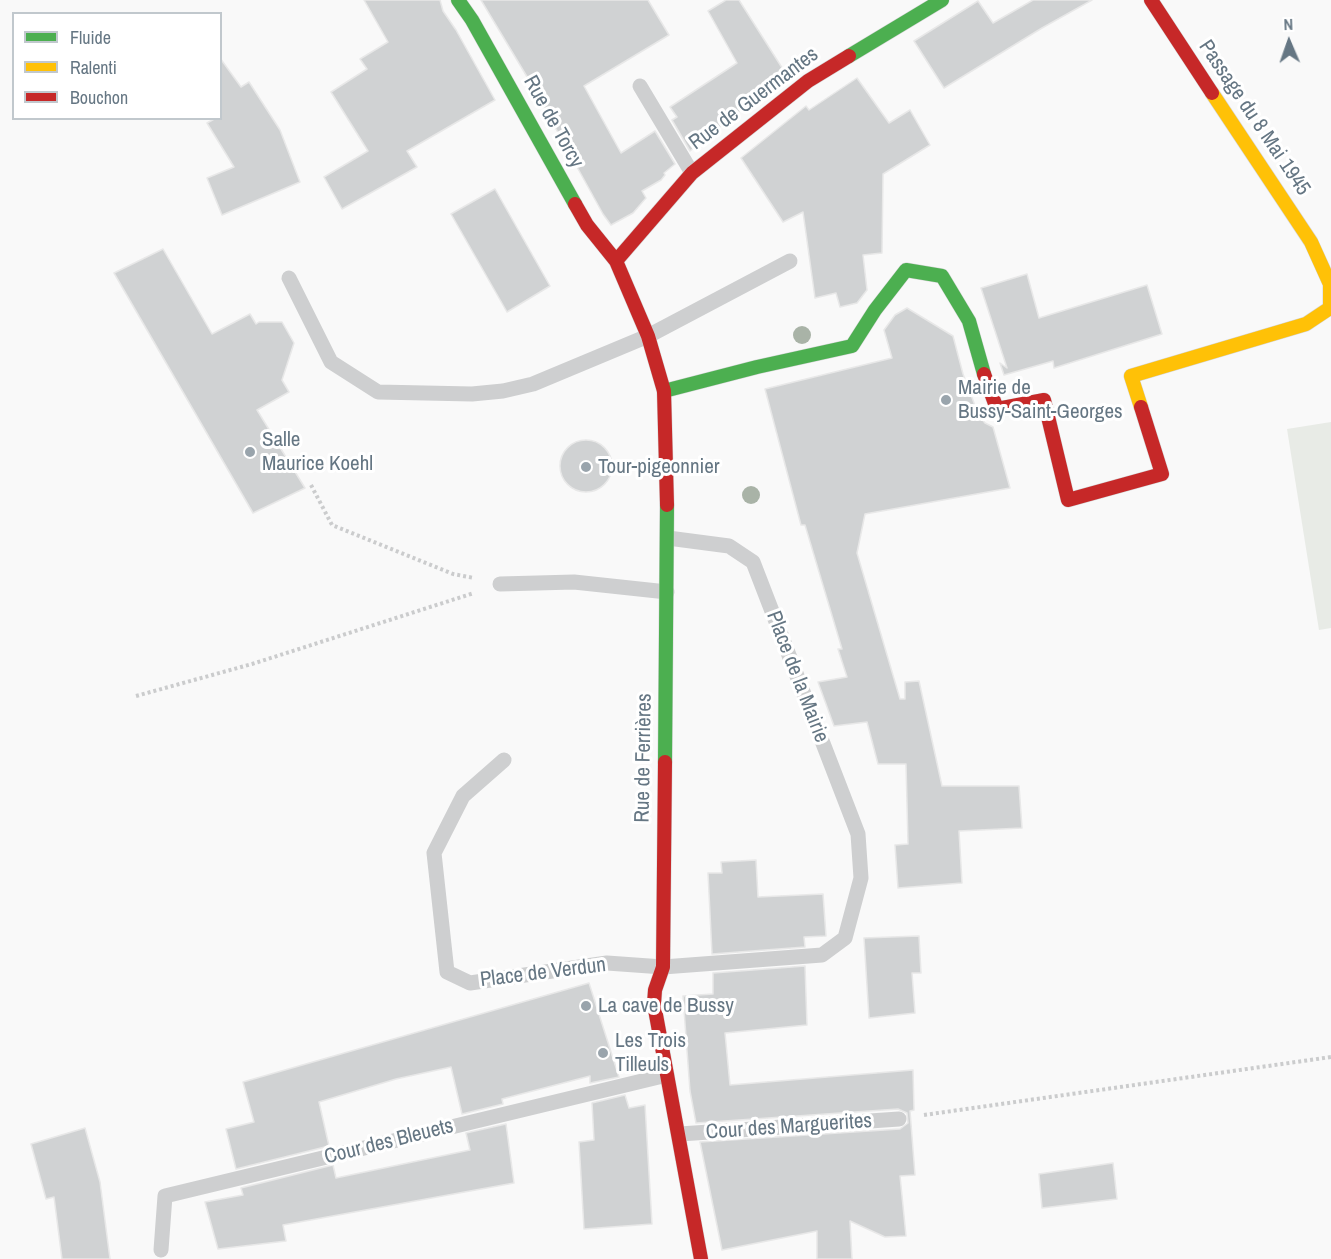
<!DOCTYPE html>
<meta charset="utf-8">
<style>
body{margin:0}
#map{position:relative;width:1331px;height:1259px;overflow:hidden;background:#f9f9f9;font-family:"Archivo Narrow",sans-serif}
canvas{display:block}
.legend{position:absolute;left:12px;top:12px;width:210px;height:108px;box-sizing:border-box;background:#fff;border:2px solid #c1c8cd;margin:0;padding:8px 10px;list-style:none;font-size:18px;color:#657683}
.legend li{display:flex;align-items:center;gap:12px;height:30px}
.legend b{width:30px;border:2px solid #c1c8cd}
.north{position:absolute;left:1259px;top:12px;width:60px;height:60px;-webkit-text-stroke:4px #fff;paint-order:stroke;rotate:358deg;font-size:16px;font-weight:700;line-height:24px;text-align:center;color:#657683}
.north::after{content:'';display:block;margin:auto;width:21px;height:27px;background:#657683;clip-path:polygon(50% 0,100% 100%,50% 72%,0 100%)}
</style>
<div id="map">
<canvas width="1331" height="1259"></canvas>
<ul class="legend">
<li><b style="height:8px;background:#4caf50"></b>Fluide</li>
<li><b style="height:8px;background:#ffc107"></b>Ralenti</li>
<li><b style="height:8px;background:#c62828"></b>Bouchon</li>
</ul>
<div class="north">N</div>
</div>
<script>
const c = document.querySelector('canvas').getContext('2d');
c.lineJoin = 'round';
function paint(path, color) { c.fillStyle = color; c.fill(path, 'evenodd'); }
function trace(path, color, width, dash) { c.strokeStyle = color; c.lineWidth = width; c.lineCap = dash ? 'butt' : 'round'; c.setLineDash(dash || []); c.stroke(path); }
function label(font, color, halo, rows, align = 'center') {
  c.font = font + ' "Archivo Narrow",sans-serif'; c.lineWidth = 6; c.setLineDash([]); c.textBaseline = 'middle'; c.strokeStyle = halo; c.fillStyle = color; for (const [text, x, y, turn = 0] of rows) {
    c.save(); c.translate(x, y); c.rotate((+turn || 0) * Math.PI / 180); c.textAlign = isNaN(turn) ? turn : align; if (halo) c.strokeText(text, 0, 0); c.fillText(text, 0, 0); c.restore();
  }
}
paint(new Path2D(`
 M 1331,422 L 1331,628 L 1319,630 L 1287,429 Z`), '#e8ebe6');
const building = new Path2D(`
 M 364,0 L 440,0 L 443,11 L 456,30 L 495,100 L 407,151 L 417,167 L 342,209 L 324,177 L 368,151 L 331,92 L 367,69 L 360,59 L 388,42 Z
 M 481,0 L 648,0 L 669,35 L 584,86 L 621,153 L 655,131 L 675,164 L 664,173 L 665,175 L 661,180 L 642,191 L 646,198 L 633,213 L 611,225 L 603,214 L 529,80 Z
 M 726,0 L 739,0 L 786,74 L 690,151 L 672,120 L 677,117 L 670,107 L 737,63 L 708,11 Z
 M 1033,0 L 1092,0 L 1042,28 L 944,88 L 914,41 L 978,1 L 993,23 Z
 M 220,58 L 241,87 L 249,82 L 280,130 L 300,182 L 222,215 L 207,178 L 234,167 L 207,123 L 216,118 L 220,118 Z
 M 857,78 L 889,123 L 910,110 L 930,145 L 883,174 L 882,253 L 863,255 L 867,290 L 857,303 L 840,307 L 836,293 L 815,298 L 803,212 L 783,222 L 741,158 L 806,106 L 809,110 Z
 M 495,189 L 550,286 L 507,312 L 451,214 Z
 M 163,249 L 212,334 L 250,314 L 256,324 L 259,322 L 282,322 L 294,343 L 282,380 L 289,392 L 257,410 L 305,488 L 253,513 L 114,273 Z
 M 1027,274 L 1039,318 L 1147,285 L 1162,334 L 1054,368 L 1053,361 L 1004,375 L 1000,363 L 1007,368 L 981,288 Z
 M 907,308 L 953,336 L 963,374 L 979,416 L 985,423 L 993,427 L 1010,488 L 865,514 L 857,553 L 900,699 L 905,699 L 905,682 L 919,681 L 942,786 L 1019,786 L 1022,828 L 959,831 L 962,883 L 898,888 L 895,845 L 908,844 L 906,764 L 878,764 L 867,722 L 834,726 L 818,682 L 847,677 L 838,649 L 842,649 L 805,525 L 801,525 L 765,389 L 892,358 L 884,330 L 895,315 Z
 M560 466a26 26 0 1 1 52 0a26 26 0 1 1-52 0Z
 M 756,860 L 758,897 L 823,894 L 826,936 L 804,937 L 805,947 L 712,954 L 708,873 L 722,873 L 721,862 Z
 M 919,936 L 921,973 L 912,973 L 915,1013 L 869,1018 L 864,938 Z
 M 805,966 L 807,1025 L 725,1033 L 730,1085 L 913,1070 L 914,1110 L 910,1111 L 915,1175 L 900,1176 L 906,1236 L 885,1237 L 850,1221 L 852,1259 L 817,1259 L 817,1231 L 722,1250 L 700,1142 L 900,1129 L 908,1123 L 907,1113 L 898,1109 L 696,1123 L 690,1091 L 683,996 L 713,994 L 713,973 Z
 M 589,983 L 619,1077 L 590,1083 L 590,1076 L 502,1099 L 503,1104 L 462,1114 L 451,1067 L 396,1079 L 319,1102 L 329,1146 L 236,1169 L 226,1129 L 254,1122 L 243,1082 Z
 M 625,1095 L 629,1108 L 645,1105 L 652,1224 L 584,1229 L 579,1142 L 594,1140 L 592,1103 Z
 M 506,1124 L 514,1183 L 283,1225 L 286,1241 L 218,1249 L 205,1202 L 243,1195 L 241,1188 L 333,1165 L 336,1178 L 470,1150 L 466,1133 Z
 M 85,1128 L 100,1182 L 110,1259 L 62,1259 L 54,1197 L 46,1199 L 31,1144 Z
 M 1113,1163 L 1117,1199 L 1042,1208 L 1039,1174 Z`);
paint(building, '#d0d2d3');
trace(building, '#e8e8e8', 1.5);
const fast = new Path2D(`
 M 458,0 L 472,20 L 575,204
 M 849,56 L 942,0
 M 664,391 L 757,367 L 852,346 L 875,310 L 906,270 L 942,276 L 969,321 L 984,374
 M 665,762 L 667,505`);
const slow = new Path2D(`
 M 1141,407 L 1131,376 L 1306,324 L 1330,308 L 1330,284 L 1311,242 L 1212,93`);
const jam = new Path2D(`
 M 1151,0 L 1212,93
 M 575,204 L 587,225 L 616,261 L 648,336 L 664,391 L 667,505
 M 616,261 L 692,173 L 808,81 L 849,56
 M 984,374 L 997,409 L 1044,400 L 1068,500 L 1162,474 L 1141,407
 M 665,762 L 663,967 L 655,990 L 654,1004 L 701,1259`);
trace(fast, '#d5d6d7', 15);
trace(slow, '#d5d6d7', 15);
trace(jam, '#d5d6d7', 15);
trace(new Path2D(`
 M 311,485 L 332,525 L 453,574 L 474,578
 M 136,696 L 252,664 L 474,593
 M 924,1115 L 1331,1057`), '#cbcccd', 4, [3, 3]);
trace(new Path2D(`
 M 640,86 L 692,173
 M 289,278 L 331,362 L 378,392 L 472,394 L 503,391 L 533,384 L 648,336 L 790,261
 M 500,584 L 574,582 L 667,592
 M 504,760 L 463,796 L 434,853 L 447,972 L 470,983 L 607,963 L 663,967 L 822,955 L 845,938 L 861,878 L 858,834 L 753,562 L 729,546 L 668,538
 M 680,1134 L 899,1119
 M 161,1250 L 165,1196 L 667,1075`), '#cecfd0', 15);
trace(fast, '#4caf50', 14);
trace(slow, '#ffc107', 14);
trace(jam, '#c62828', 14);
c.fillStyle = '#a9b3a7';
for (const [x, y] of [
 [802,335],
 [751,495]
]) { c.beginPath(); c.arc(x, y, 9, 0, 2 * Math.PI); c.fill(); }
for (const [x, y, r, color] of [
 [946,400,6,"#99a4ac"],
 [250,452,6,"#99a4ac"],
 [586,467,6,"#99a4ac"],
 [586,1006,6,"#99a4ac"],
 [603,1053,6,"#99a4ac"]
]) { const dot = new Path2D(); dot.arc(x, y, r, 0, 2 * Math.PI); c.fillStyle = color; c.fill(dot); trace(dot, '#fff', 2); }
label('21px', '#657683', '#fff', [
 ["Rue de Guermantes",754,99,-37],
 ["Passage du 8 Mai 1945",1254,118,56],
 ["Rue de Torcy",553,122,61],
 ["Place de la Mairie",797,677,69],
 ["Rue de Ferrières",644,758,-89],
 ["Place de Verdun",543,973,-7],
 ["Cour des Marguerites",789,1127,-4],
 ["Cour des Bleuets",389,1142,-14]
]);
label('21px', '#657683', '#fff', [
 ["Mairie de",958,388],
 ["Bussy-Saint-Georges",958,412],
 ["Salle",262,440],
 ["Maurice Koehl",262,464],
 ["Tour-pigeonnier",598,467],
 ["La cave de Bussy",598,1006],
 ["Les Trois",615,1041],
 ["Tilleuls",615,1065]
], 'left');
</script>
